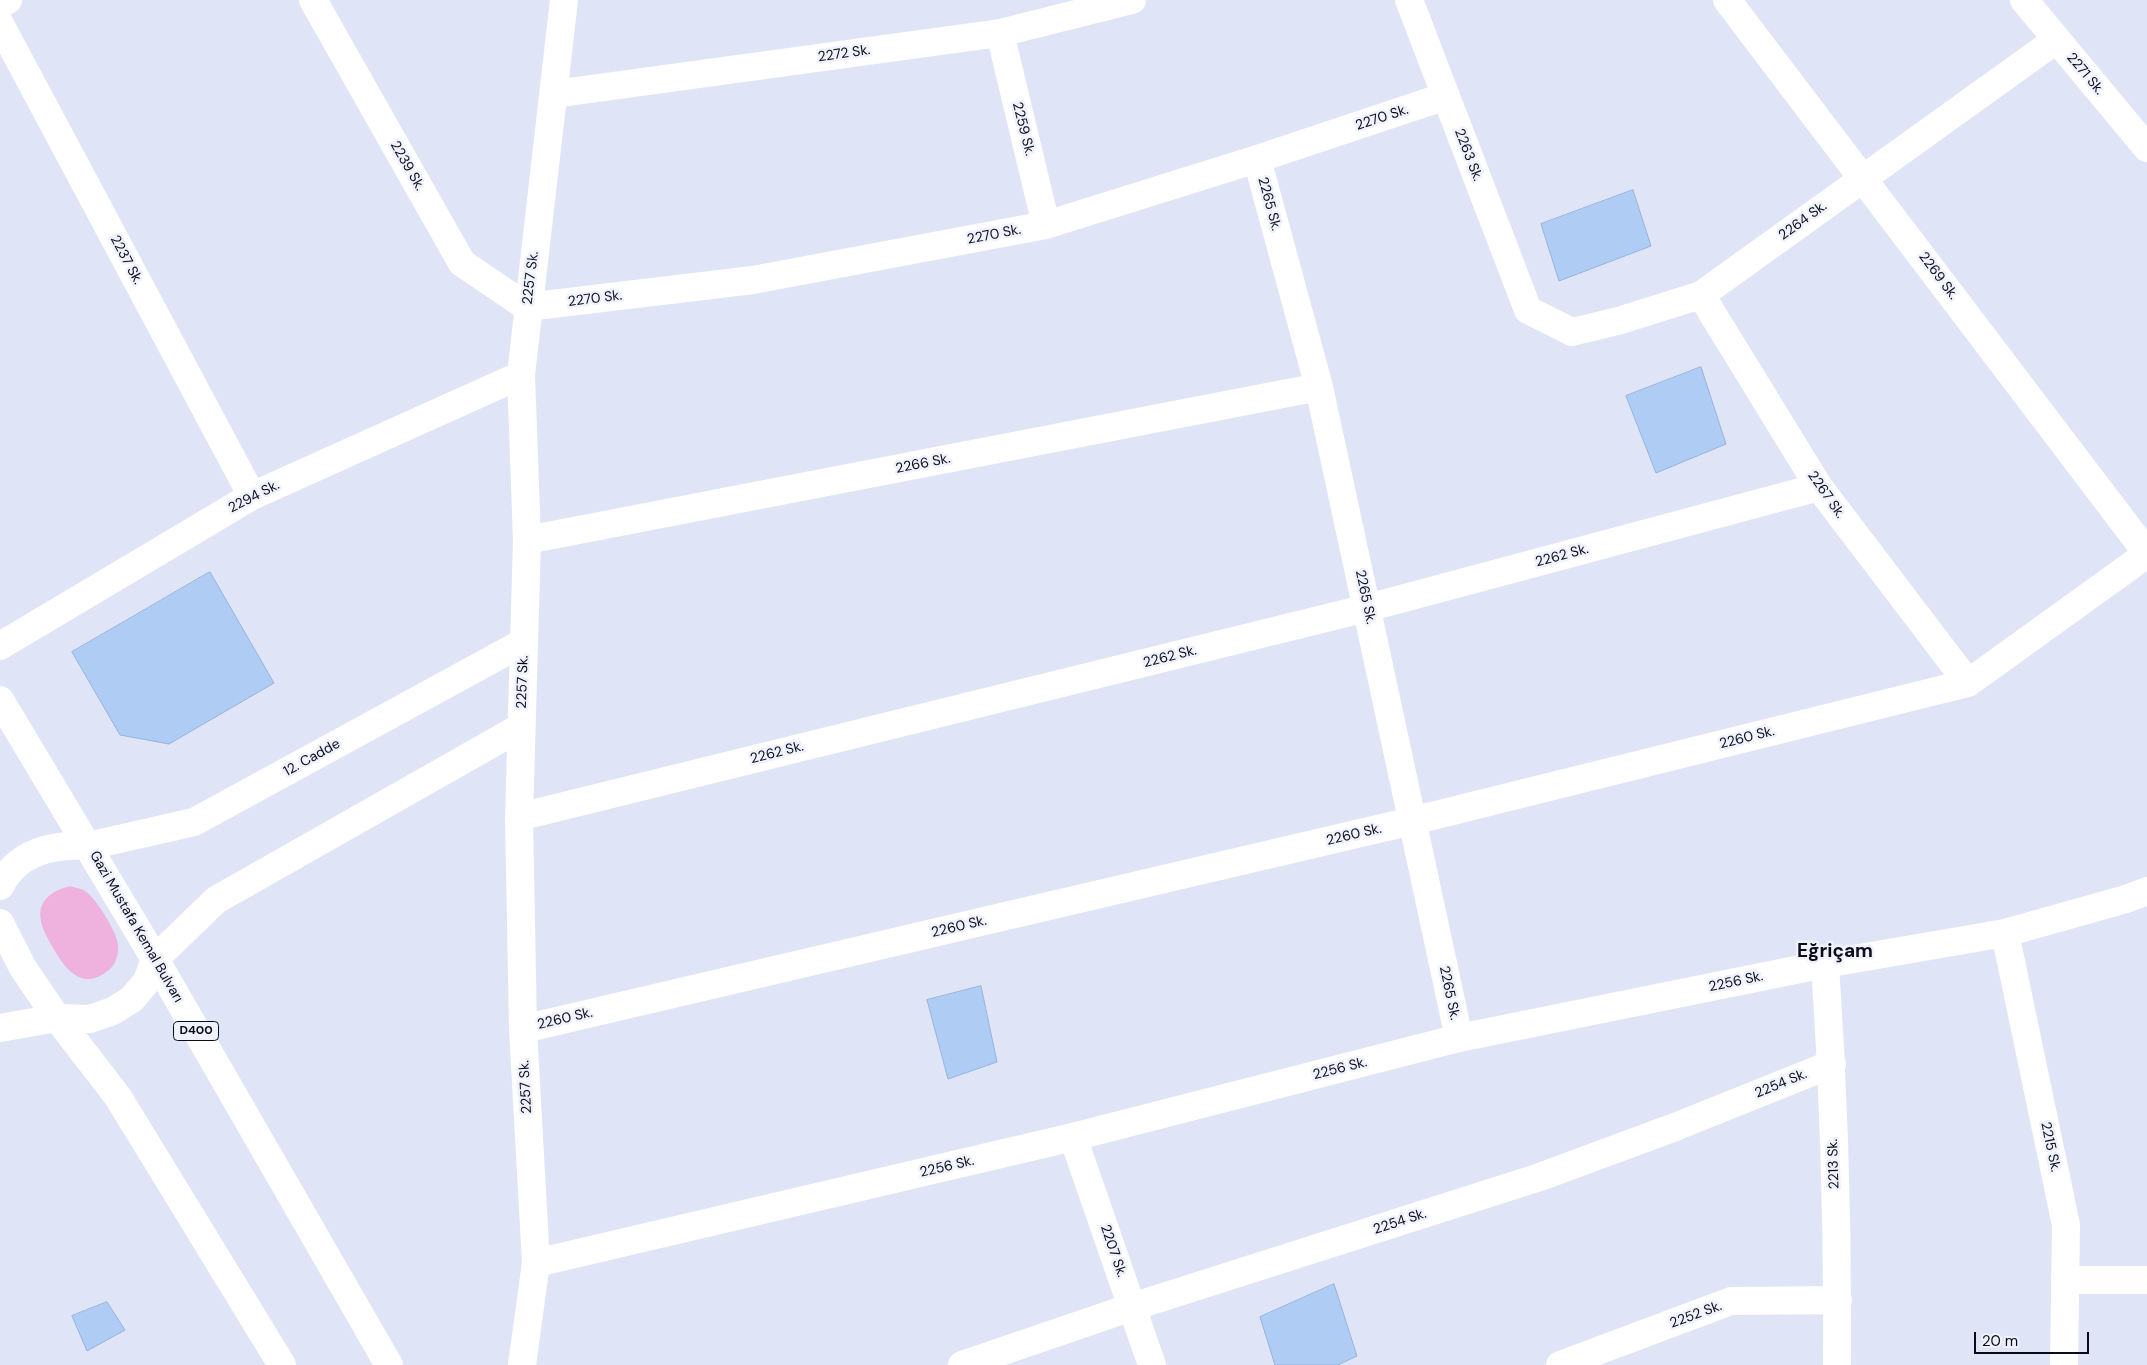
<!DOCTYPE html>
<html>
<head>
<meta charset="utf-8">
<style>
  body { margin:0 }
  #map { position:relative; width:2147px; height:1365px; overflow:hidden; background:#e0e4f7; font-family:"DM Sans",sans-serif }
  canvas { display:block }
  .scale { position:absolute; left:1974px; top:1332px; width:115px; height:22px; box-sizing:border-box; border:2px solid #0a0c1b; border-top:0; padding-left:6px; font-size:15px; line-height:18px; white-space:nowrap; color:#0a0c1b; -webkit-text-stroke:4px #eff2fb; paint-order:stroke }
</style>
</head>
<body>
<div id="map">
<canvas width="2147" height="1365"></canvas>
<div class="scale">20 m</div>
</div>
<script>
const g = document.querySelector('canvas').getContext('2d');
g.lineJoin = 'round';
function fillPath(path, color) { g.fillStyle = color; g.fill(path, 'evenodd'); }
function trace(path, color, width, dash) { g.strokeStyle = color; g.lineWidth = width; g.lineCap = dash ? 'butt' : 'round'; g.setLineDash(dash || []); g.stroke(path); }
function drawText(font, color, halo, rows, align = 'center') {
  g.font = font + ' "DM Sans",sans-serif'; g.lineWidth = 5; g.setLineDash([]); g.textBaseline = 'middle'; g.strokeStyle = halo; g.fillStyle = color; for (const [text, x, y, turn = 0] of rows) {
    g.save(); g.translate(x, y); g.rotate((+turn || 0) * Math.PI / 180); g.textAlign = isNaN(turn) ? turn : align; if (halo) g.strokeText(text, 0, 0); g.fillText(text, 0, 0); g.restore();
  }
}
fillPath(new Path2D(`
  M70 886C75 888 81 888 85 891 96 898 117 932 118 945 119 953 116 964 110 969 82 993 65 969 52 946 35 918 33 896 70 886Z`), '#efb1de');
const building = new Path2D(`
  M1633 190 1651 246 1559 281 1541 224Z
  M1701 367 1726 444 1656 473 1626 396Z
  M210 572 274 683 169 744 120 735 72 652Z
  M981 986 997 1062 948 1079 927 1000Z
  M1334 1284 1357 1356 1338 1365H1275L1260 1317Z
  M107 1302 125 1330 87 1351 72 1316Z`);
fillPath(building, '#afccf5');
trace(building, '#96b3db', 1);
trace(new Path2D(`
  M313 0 462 263 527 307 753 280 1046 225 1257 159 1446 96
  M1409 0 1528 310 1572 332 1618 321 1701 295 2056 40
  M1727 0 2147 553
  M2024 0 2147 148
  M0 5 8 0
  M0 24 252 496
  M1000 33 1046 225
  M554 94 1000 33 1132 0
  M1257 159 1319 387 1459 1038
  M1701 295 1819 487 1968 683
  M527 540 1319 387
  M0 646 252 496 521 375
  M519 817 1367 608 1819 487
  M2005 933 2066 1225 2064 1365
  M1825 964C1834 1097 1838 1231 1837 1365
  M523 1029 1412 821 1968 683 2147 554
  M1073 1137 1152 1365
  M536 1263 1073 1137 1459 1038 1825 964 2005 933 2126 899 2147 891
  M2065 1280H2147
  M522 1365 536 1263 523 1029 519 817 527 540 521 375 564 0
  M962 1365 1132 1307 1540 1177 1675 1127 1832 1064
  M1560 1365 1731 1301 1838 1300`), '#fff', 28);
trace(new Path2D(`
  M88 846 194 822 524 642
  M155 959 216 900 521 727
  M0 1028 57 1018`), '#fff', 28);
trace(new Path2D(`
  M0 700 155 959 389 1365
  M0 886C18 851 53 844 88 846
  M0 923 23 968 57 1018 118 1097 282 1365
  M57 1018 90 1019 113 1011 132 999 147 981 155 959`), '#fff', 28);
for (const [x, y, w] of [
  [196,1031,45]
]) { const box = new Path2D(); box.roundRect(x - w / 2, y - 9.5, w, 19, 4); g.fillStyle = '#eff2fb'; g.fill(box); trace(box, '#0a0c1b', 1); }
drawText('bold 12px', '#0a0c1b', null, [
  ["D400",196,1031]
]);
drawText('14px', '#0a0c1b', '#eff2fb', [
  ["2272 Sk.",844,54,-8],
  ["2271 Sk.",2085,74,50],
  ["2270 Sk.",1382,118,-18],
  ["2259 Sk.",1023,129,76],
  ["2263 Sk.",1468,155,69],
  ["2239 Sk.",407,166,60],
  ["2265 Sk.",1269,204,75],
  ["2264 Sk.",1803,221,-36],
  ["2270 Sk.",994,235,-11],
  ["2237 Sk.",126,260,62],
  ["2269 Sk.",1938,276,53],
  ["2257 Sk.",531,278,-83],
  ["2270 Sk.",595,299,-7],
  ["2266 Sk.",923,464,-11],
  ["2267 Sk.",1826,495,55],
  ["2294 Sk.",254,497,-27],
  ["2262 Sk.",1562,556,-15],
  ["2265 Sk.",1365,597,78],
  ["2262 Sk.",1170,657,-14],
  ["2257 Sk.",523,682,-88],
  ["2260 Sk.",1747,738,-14],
  ["2262 Sk.",777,753,-14],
  ["12. Cadde",312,758,-29],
  ["2260 Sk.",1354,835,-13],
  ["Gazi Mustafa Kemal Bulvarı",136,927,60],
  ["2260 Sk.",959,927,-13],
  ["2256 Sk.",1736,982,-12],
  ["2265 Sk.",1449,993,78],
  ["2260 Sk.",565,1019,-13],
  ["2256 Sk.",1340,1069,-14],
  ["2254 Sk.",1781,1084,-22],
  ["2257 Sk.",526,1087,-93],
  ["2215 Sk.",2050,1147,78],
  ["2213 Sk.",1834,1164,-92],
  ["2256 Sk.",947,1167,-13],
  ["2254 Sk.",1400,1222,-18],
  ["2207 Sk.",1113,1251,71],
  ["2252 Sk.",1696,1315,-20]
]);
drawText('bold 19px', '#0a0c1b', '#eff2fb', [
  ["Eğriçam",1835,952]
]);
</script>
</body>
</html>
